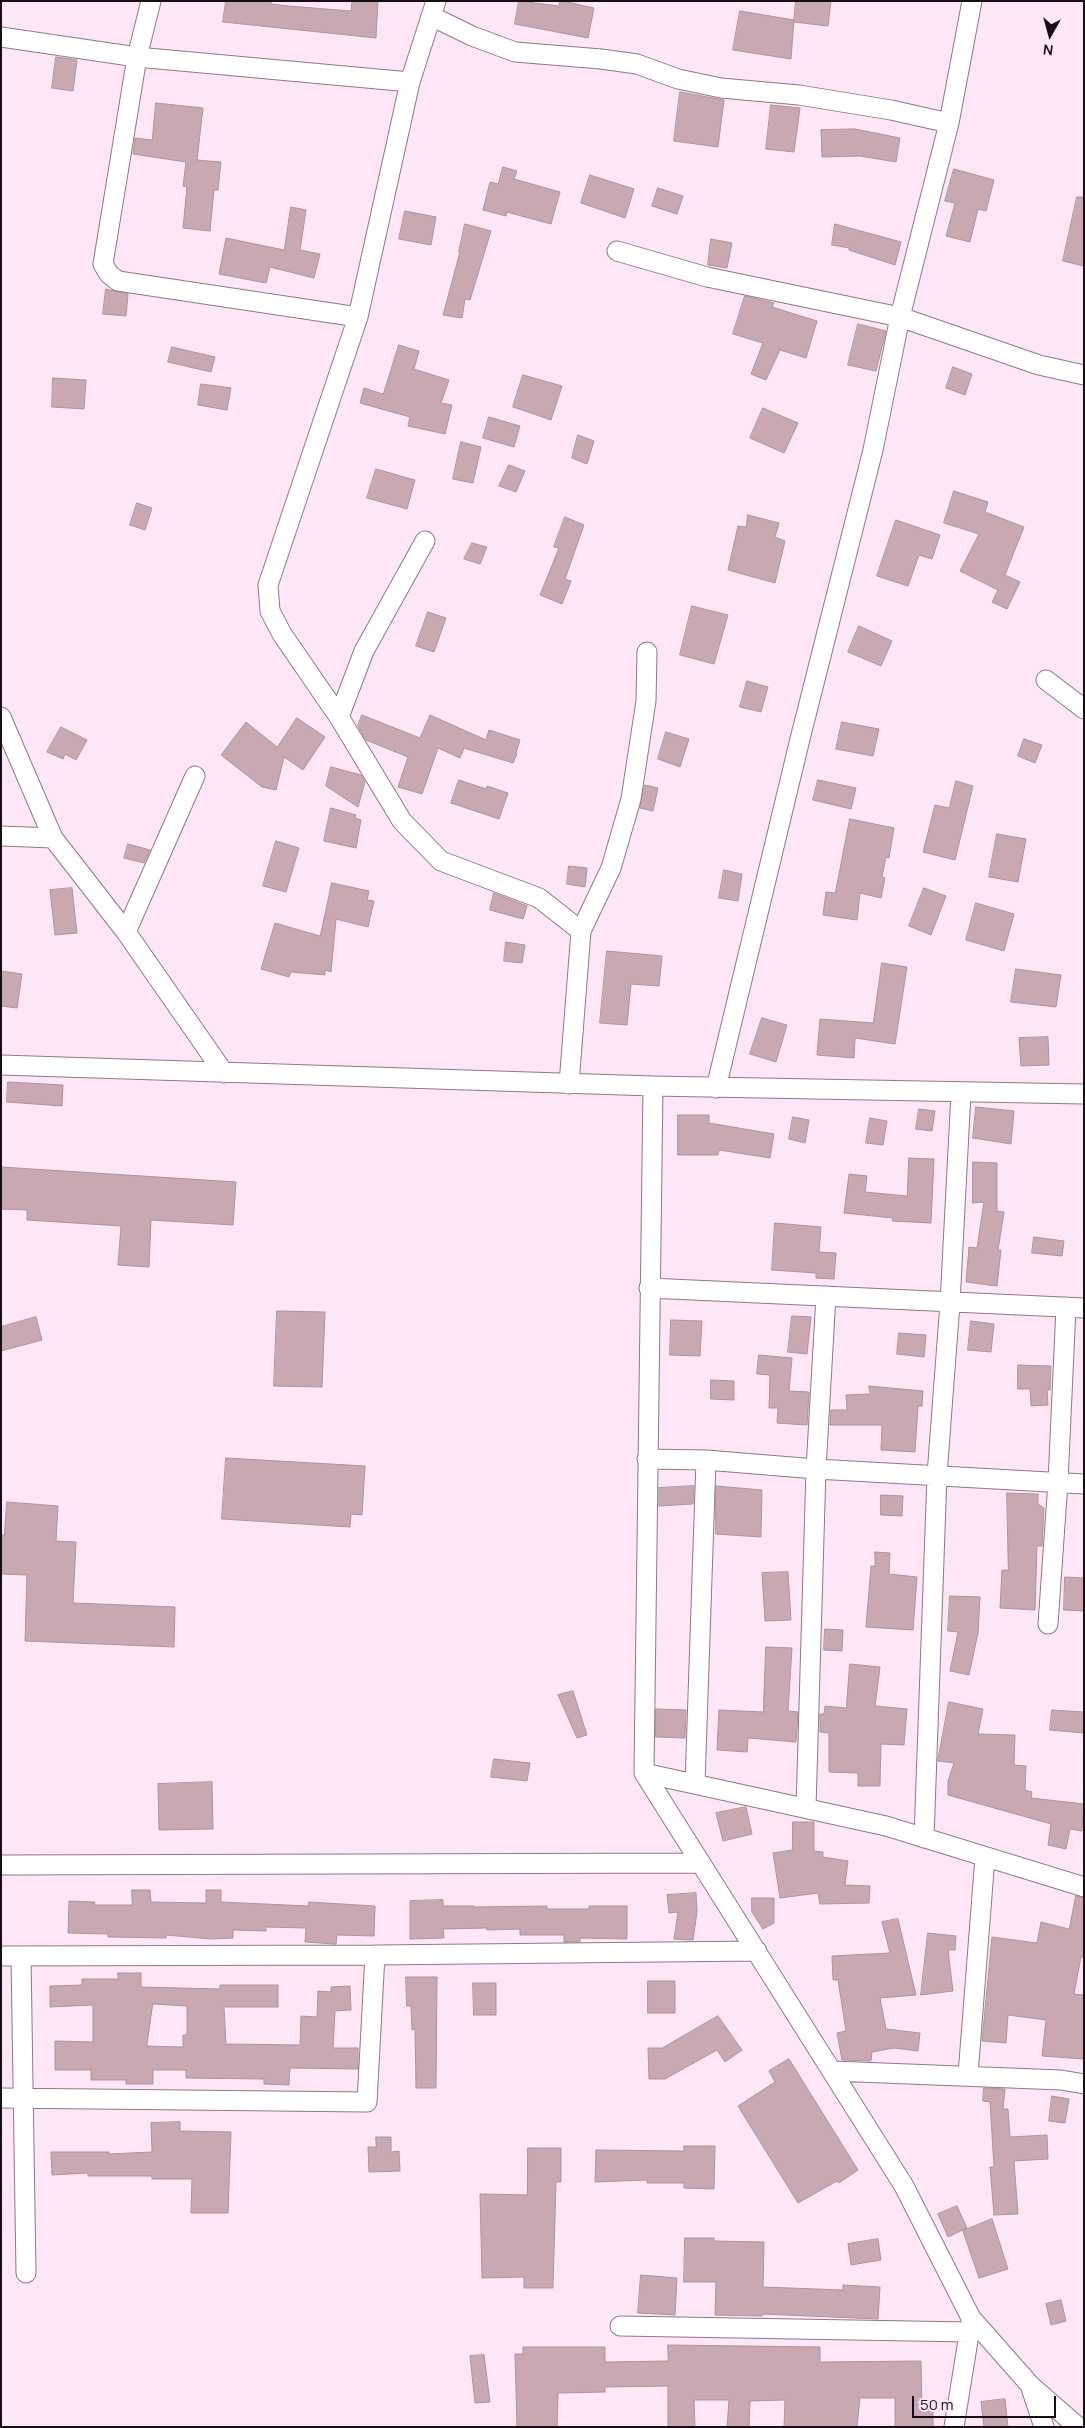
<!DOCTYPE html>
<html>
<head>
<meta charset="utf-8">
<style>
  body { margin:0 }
  #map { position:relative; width:1085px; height:2428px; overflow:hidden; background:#fde7f7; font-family:Manrope,sans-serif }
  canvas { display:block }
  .frame { position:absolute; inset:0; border:2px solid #170e15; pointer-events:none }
  .north { position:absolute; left:1025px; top:10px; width:50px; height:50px; -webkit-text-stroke:4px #fde7f7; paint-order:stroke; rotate:187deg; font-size:14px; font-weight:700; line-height:20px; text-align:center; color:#170e15 }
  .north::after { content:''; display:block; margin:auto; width:18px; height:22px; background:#170e15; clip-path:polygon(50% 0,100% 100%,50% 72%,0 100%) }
  .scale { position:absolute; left:912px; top:2396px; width:144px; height:22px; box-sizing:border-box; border:2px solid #170e15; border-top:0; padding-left:6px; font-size:15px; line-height:18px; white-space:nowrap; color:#170e15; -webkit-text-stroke:4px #fde7f7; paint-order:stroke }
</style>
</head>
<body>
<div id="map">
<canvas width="1085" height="2428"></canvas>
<div class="frame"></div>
<div class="north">N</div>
<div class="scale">50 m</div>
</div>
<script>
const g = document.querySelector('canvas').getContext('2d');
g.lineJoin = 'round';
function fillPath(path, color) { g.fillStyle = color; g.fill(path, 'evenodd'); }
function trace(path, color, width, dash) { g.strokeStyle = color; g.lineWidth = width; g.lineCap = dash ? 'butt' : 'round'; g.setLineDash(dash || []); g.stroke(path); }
const building = new Path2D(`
  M226 1H271V4L288 6 351 11 352 1H378L376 38 223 22Z
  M519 1 559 6 560 1H563L594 8 588 38 515 24Z
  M796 1H831L828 26 794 22Z
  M740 11 794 20 791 59 733 50Z
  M56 57 77 60 73 91 52 88Z
  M680 92 724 100 718 147 674 141Z
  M156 103 203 108 197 160 221 162 218 190H214L210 231 183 228 187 187 183 186 186 162 133 154 135 138 152 140Z
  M771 105 800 108 794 152 766 149Z
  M855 129 900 138 896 162 860 156 822 157 821 130Z
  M503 167 517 171 514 179 560 192 551 224 507 212 506 216 483 210 490 182 498 184Z
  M954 169 994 180 986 211 978 209 970 242 946 236 955 203 945 201Z
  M590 175 634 189 625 218 581 203Z
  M658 188 683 196 677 214 652 206Z
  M1077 197H1084V266L1063 261Z
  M291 207 306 210 300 250 320 254 314 278 270 267 266 283 219 274 226 238 284 250Z
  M405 211 436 217 431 245 399 239Z
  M465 224 491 231 470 300 465 299 462 318 443 315 460 252H459Z
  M835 224 901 242 895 265 849 250V248L832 245Z
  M711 239 732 243 727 268 708 265Z
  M106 289 128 294 126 316 103 314Z
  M745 296 774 303 772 307 817 321 806 358 780 350 766 380 751 374 763 343 733 334Z
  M858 324 886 331 876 371 848 365Z
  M399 345 419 351 414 369 449 380 441 403 452 405 445 434 408 426 410 417 360 403 364 388 383 394Z
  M172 347 215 357 211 372 168 362Z
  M953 367 972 374 965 395 946 388Z
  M523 375 562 386 551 420 513 407Z
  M53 378 86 380 84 409 52 407Z
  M201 384 231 388 227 410 198 405Z
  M763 408 798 423 784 453 750 438Z
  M489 417 520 426 514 447 483 438Z
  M578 435 594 441 587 464 572 458Z
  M461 442 481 447 473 483 453 479Z
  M509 465 525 471 516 492 499 486Z
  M376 469 415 480 407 509 367 498Z
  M954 491 988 502 985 512 1024 527 1005 575 1020 582 1007 609 992 602 998 590 960 571 979 534 944 523Z
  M137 503 152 508 145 530 130 525Z
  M748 515 779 523 775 537 785 541 775 583 728 570 738 526 746 527Z
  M565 517 584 525 565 579 571 581 562 604 540 595 559 548 554 547Z
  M896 520 940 535 932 559 919 555 908 586 877 576Z
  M472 543 487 547 480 564 464 559Z
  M692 606 728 615 714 664 680 655Z
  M428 612 446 618 434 652 416 646Z
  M859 626 892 641 881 666 848 652Z
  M747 681 768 687 761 712 740 707Z
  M362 715 420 738 430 715 486 740 489 730 520 740 516 753 517 754 513 763 464 748 460 758 438 748 422 794 398 787 408 757 366 740 358 726Z
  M297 718 325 737 303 770 284 757 276 790 262 787 221 755 246 722 277 747Z
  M842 722 879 729 873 756 836 749Z
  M61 727 87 740 76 760 65 754 63 759 47 752Z
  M666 732 689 739 680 767 658 759Z
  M1024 739 1042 745 1035 763 1018 756Z
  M331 767 361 775 365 782 358 807 326 786Z
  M459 780 486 789 487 786 508 793 499 819 451 803Z
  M818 780 856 788 851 809 813 800Z
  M956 781 973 786 955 860 923 852 935 805 949 808Z
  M645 785 658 788 653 811 640 808Z
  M331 808 356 815 355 818 361 820 356 848 324 841Z
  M850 819 894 828 889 858 886 857 882 877 885 878 881 898 860 893 857 920 823 915 826 892 835 893Z
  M997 834 1026 839 1018 882 989 877Z
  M276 841 299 848 286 892 263 886Z
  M128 844 150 850 144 863 124 858Z
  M569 866 587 868 585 887 567 884Z
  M724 870 742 874 738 901 719 898Z
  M332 883 369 891 367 900 374 901 368 927 336 919 331 972 325 970V975L291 972 289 977 261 969 275 923 320 936Z
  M72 888 77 933 55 935 50 890Z
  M924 888 946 896 931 935 909 926Z
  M494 893 527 906 523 919 490 910Z
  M976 903 1014 914 1004 951 966 940Z
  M506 942 525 945 522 963 504 961Z
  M607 951 662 956 659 986 631 984 627 1025 600 1023Z
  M882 963 907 967 895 1044 855 1038 854 1058 817 1055 820 1019 873 1023Z
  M1016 969 1061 975 1056 1007 1011 1002Z
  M1 971 22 974 17 1008 1 1006Z
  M762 1018 787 1025 776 1062 750 1054Z
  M1048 1037 1049 1065 1021 1066 1019 1038Z
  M8 1082 63 1085 62 1106 7 1102Z
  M976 1107 1014 1111 1011 1144 973 1138Z
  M919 1109 935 1111 932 1131 916 1129Z
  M678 1115H709V1123L774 1134 770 1158 719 1150 718 1155H678Z
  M793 1117 809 1120 805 1143 789 1139Z
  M870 1118 887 1121 883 1145 866 1143Z
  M909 1158 934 1159 931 1223 892 1221 893 1218 844 1213 849 1174 867 1176 865 1192 907 1196Z
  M973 1162 997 1163V1211L1004 1212 998 1250H1001L997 1286 966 1282 969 1247 977 1248 984 1202 973 1203Z
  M1 1167 236 1182 233 1225 151 1220 149 1267 118 1265 121 1226 27 1220V1210L1 1209Z
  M775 1223 821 1227 819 1252 836 1253 834 1279 816 1278V1273L772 1270Z
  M1034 1237 1064 1241 1062 1256 1032 1253Z
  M277 1311 325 1312 322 1387 274 1386Z
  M792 1316 811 1317 807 1354 788 1352Z
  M36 1317 42 1340 1 1351V1327Z
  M671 1320 702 1321 700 1356 670 1355Z
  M971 1321 994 1324 991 1352 968 1350Z
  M899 1333 926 1335 924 1357 897 1354Z
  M759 1355 792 1358 789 1391 809 1392 807 1425 777 1423 778 1408H769L770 1375 757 1374Z
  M1018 1365 1051 1366 1050 1390H1047L1048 1405 1031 1406 1030 1389H1018Z
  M711 1380 734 1381V1400L711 1399Z
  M869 1386 923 1391 922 1406H918L915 1452 881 1450 882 1425H830L831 1410H847L846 1395 870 1394Z
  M226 1458 365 1466 362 1515 351 1514 350 1527 222 1519Z
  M694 1486 693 1504 659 1506V1488Z
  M716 1486 762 1490 761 1537 716 1534Z
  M1007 1493 1038 1494V1504L1044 1508 1042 1546H1037L1035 1610 1000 1608 1002 1570H1008Z
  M881 1495 903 1496 902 1516 881 1515Z
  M7 1502 58 1506 56 1541 76 1542 73 1603 175 1607 174 1647 25 1641 27 1575 1 1574V1535H4Z
  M875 1552 890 1553 889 1574 917 1577 913 1630 866 1627 871 1566H875Z
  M788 1572 791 1620 765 1621 762 1573Z
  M1065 1577 1084 1578V1611L1064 1610Z
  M950 1596 980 1597 978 1633 969 1675 950 1671 958 1632 948 1631Z
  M825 1629 843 1630 842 1651 824 1650Z
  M766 1647 792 1648 788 1711 798 1712 796 1742 748 1738 747 1752 717 1750 719 1710 763 1712Z
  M850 1664 880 1667 875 1706 907 1709 904 1745 881 1744 880 1786H858V1773L829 1772V1733L820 1732V1714H824L825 1706 846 1708Z
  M573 1691 587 1735 577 1738 558 1695Z
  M949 1702 983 1709 978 1734 1015 1735 1014 1765 1026 1766 1025 1790 1032 1792 1031 1798 1084 1804 1082 1831 1070 1829 1066 1849 1048 1845 1051 1824 948 1795V1781L954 1763 938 1761Z
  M656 1709 686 1710 685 1738 656 1737Z
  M1052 1710 1084 1712V1733L1050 1730Z
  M494 1759 530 1763 527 1781 491 1777Z
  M212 1782 213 1829 159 1830 158 1784Z
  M746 1807 752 1834 723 1841 716 1813Z
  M793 1822H814V1851L823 1852V1857L848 1861 845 1885 870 1886 869 1903 820 1904 818 1893 780 1898 773 1853 792 1850Z
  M132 1890H150L151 1902 206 1903V1890H221V1902L308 1906 309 1902 375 1906 374 1936 337 1935 336 1944H334L305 1942 306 1928 266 1927V1931L233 1930V1938L211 1939 166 1935V1938L108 1937V1934L68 1933 69 1901 95 1902 94 1905H132Z
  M696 1893 697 1912 693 1940 674 1939 678 1912 669 1913 667 1895Z
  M1076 1896 1084 1898V1957H1081L1074 1994 1084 1995V2059L1042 2056 1046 2020 1008 2015 1006 2043 982 2041 992 1937 1037 1943 1041 1922 1069 1929Z
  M752 1898H774V1923L763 1929 752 1912Z
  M443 1900V1906H474V1907L547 1906V1909H589V1906H627V1939L580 1938V1942H564V1935H520V1929L487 1930V1928L443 1929 444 1938 410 1939V1901Z
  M898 1919 916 1995 880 1998 886 2029 920 2033 918 2051 894 2048 872 2052 871 2061 842 2060 837 2033 846 2031 838 1980H833L832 1956 890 1953 882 1922Z
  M928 1933 956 1936 955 1950H948L953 1991 921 1995Z
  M118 1973H141V1987L220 1989V1985H278V2007H224L226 2044 300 2045 301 2016 317 2017 318 1991 331 1992V1987L350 1986 351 2010 335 2011 333 2048H358V2069L290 2068 289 2085 264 2084V2079L186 2078V2070H153V2084H126V2080H91V2070H55V2041L93 2042V2005L50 2007V1986L82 1985V1979H118ZM153 2004 187 2006V2035H183V2047L147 2046Z
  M406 1977H437L436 2088H416L415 2029 412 2030 411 2006H407Z
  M648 1981H675V2013H648Z
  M473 1983H496V2015H474Z
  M718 2016 742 2050 725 2062 717 2050 665 2079H649L648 2048H662Z
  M789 2059 858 2170 839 2183 837 2181 798 2203 738 2106 775 2082 769 2071Z
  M984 2088 1005 2089 1003 2109H1008L1010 2137 1047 2135 1048 2159 1014 2161 1018 2214 994 2215 990 2167H994L990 2102 983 2101Z
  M1052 2096 1069 2099 1065 2123 1049 2121Z
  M180 2122V2131L231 2132 228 2213H191L192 2179H152V2176H88V2173L52 2175 51 2152H109V2154L152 2152 151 2123Z
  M376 2137H391V2152L399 2151 400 2171 369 2172 368 2147H376Z
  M684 2146H715L714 2189 684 2188V2183H647V2180L595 2182 596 2150 684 2151Z
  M528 2148H561V2182H556L553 2288H524V2277L482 2278 480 2194 527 2195Z
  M957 2206 967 2228 948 2237 938 2214Z
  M992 2219 1008 2269 979 2278 963 2231Z
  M685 2238H714V2241L764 2242 763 2287 843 2290V2285L880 2287 878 2319 762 2314V2316L715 2315 716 2282H684Z
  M878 2239 881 2260 851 2265 848 2244Z
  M641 2275 677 2278 675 2315 638 2313Z
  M1061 2300 1066 2321 1051 2325 1046 2304Z
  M668 2345 820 2347V2362L921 2361 922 2408 933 2409V2427H895V2398H860L857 2427H784L785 2400 750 2401 749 2427H727L729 2400H694L695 2427H668V2386L605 2387V2392L558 2393 557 2427H517L515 2354H523V2347H605V2362L668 2361Z
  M484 2355 490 2402 475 2403 470 2356Z
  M1005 2399 1008 2427H984L981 2402Z`);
fillPath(building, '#c8a8b1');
trace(building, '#b1929b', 1);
const minor = new Path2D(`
  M151 1 137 57 103 264 109 274 118 281 358 317
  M431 16 472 36 515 52 601 59 637 64 678 79 721 88 799 95 891 110 949 123 900 317 873 450 800 739 716 1088
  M1 37 137 57 410 82 358 317 268 585 270 611 282 634 339 717 402 821 441 861 539 898 581 931 569 1084
  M410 82 436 1
  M949 123 972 1
  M617 251 707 277 900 317 1039 365 1084 375
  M1046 680 1084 709
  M1 717 53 838 126 932 224 1073
  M339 717 364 651 425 541
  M1 836 53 838
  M581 931 611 868 631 799 646 701 647 652
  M126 932 195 776
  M1 1065 653 1086 1084 1094
  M653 1086 644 1773 904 2186 971 2318 1031 2386 1078 2427
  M649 1288 1084 1308
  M647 1459 706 1460 816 1469 1084 1484
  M1048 1624 1058 1482 1066 1307
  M644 1773 886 1826 1084 1887
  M695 1784 706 1460
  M806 1808 816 1469 826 1296
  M924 1838 937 1475 950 1303 961 1093
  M1 1865 701 1863
  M1 1956 375 1955 757 1951
  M21 1956 26 2273
  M832 2071 1061 2080 1084 2084
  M968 2075 985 1857
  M1 2098 367 2102 375 1955
  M620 2326 969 2332
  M1031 2388 1044 2427
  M954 2427 971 2322`);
trace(minor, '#907789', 21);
trace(minor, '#fff', 19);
</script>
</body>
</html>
